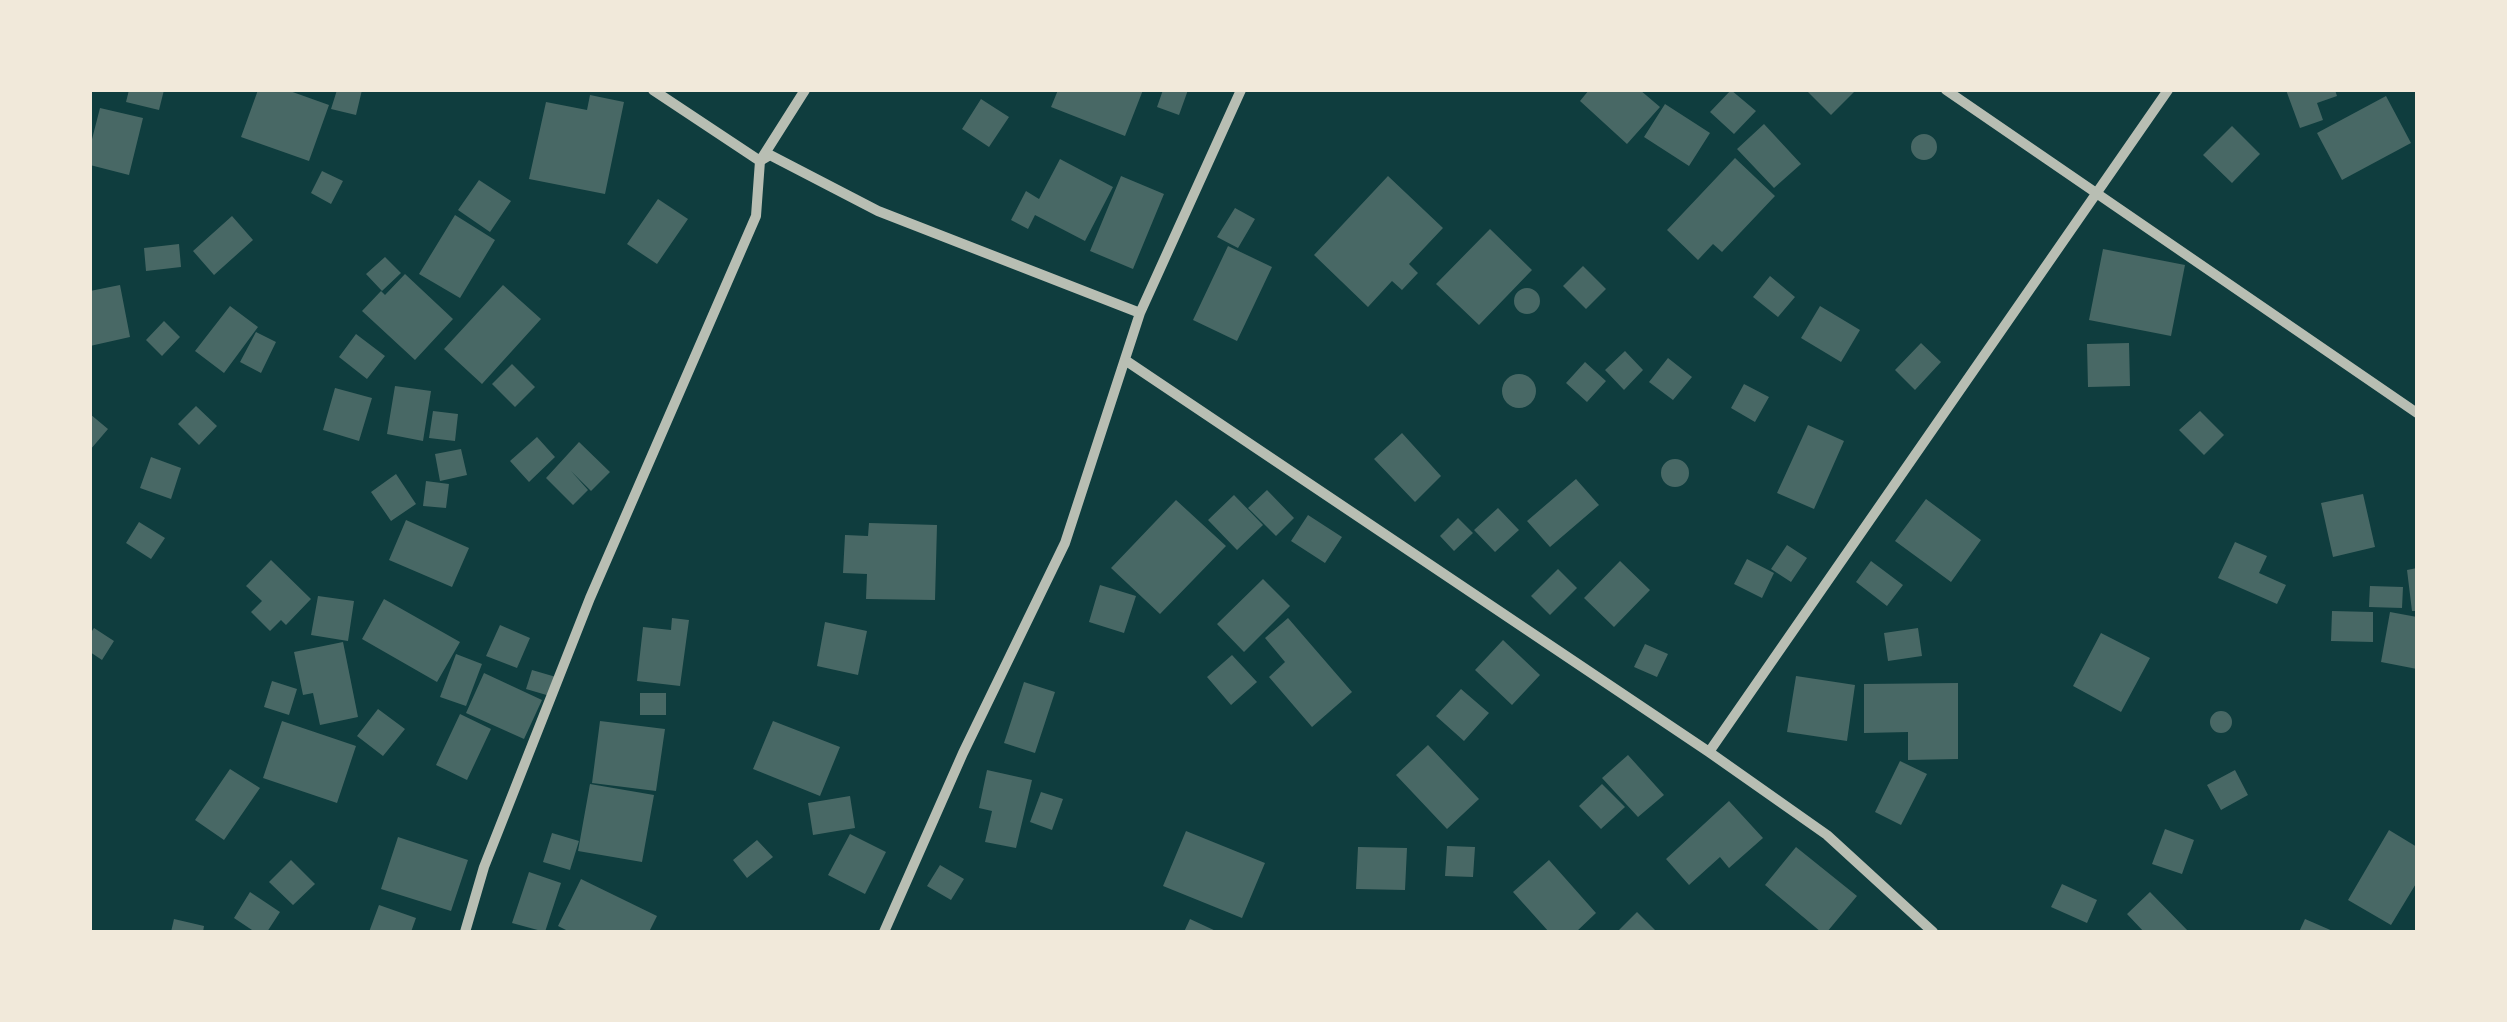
<!DOCTYPE html>
<html>
<head>
<meta charset="utf-8">
<style>
  body { margin:0 }
  #map { position:relative; width:2507px; height:1022px; overflow:hidden; background:#0f3d3e; font-family:"Golos Text",sans-serif }
  canvas { display:block }
  .frame { position:absolute; inset:0; border:92px solid #f1e9da; pointer-events:none }
</style>
</head>
<body>
<div id="map">
<canvas width="2507" height="1022"></canvas>
<div class="frame"></div>
</div>
<script>
const g = document.querySelector('canvas').getContext('2d');
g.lineJoin = 'round';
function fillPath(path, color) { g.fillStyle = color; g.fill(path, 'evenodd'); }
function trace(path, color, width, dash) { g.strokeStyle = color; g.lineWidth = width; g.lineCap = dash ? 'butt' : 'round'; g.setLineDash(dash || []); g.stroke(path); }
fillPath(new Path2D(`
  M129 90H164L159 110 126 102Z
  M258 90H287L329 105 309 161 241 137Z
  M337 90H362L356 115 331 109Z
  M1058 90H1143L1125 136 1051 107Z
  M1163 90H1188L1179 115 1157 107Z
  M1589 90H1640L1660 107 1627 144 1580 101Z
  M1731 90 1756 111 1734 134 1710 112Z
  M1806 90H1856L1831 115Z
  M2286 90H2335L2337 96 2317 103 2323 120 2300 128Z
  M590 95 624 102 605 194 529 179 546 102 587 110Z
  M2386 96 2411 143 2342 180 2317 133Z
  M981 99 1009 117 989 147 962 129Z
  M1665 104 1710 133 1689 166 1644 137Z
  M100 108 143 118 129 175 90 165V147Z
  M1764 124 1801 164 1774 188 1737 149Z
  M2232 126 2260 154 2232 183 2203 155Z
  M1911 147a13 13 0 1 1 26 0a13 13 0 1 1-26 0Z
  M1735 158 1775 196 1722 252 1713 244 1698 260 1667 230Z
  M1060 159 1113 187 1085 241 1035 215 1028 229 1011 220 1026 191 1039 199Z
  M322 171 343 181 331 204 311 193Z
  M1121 176 1164 194 1133 269 1090 251Z
  M1388 176 1443 228 1409 264 1418 273 1402 290 1392 281 1368 307 1314 255Z
  M479 180 511 201 490 232 458 210Z
  M658 199 688 219 657 264 627 244Z
  M1235 208 1255 219 1238 248 1217 237Z
  M455 215 495 240 460 298 419 274Z
  M232 216 253 240 214 275 193 251Z
  M1490 229 1532 270 1479 325 1436 284Z
  M179 244 181 267 146 271 144 248Z
  M1228 246 1272 267 1237 341 1193 320Z
  M2103 249 2185 265 2171 336 2089 320Z
  M385 257 401 273 382 291 366 274Z
  M1583 266 1606 289 1586 309 1563 286Z
  M405 274 453 319 415 360 362 311 381 291 385 295Z
  M1770 276 1795 297 1778 317 1753 297Z
  M120 285 130 337 90 346V291Z
  M503 285 541 319 482 384 444 349Z
  M1514 301a13 13 0 1 1 26 0a13 13 0 1 1-26 0Z
  M230 306 258 327 224 373 195 351Z
  M1820 306 1860 330 1841 362 1801 338Z
  M164 321 180 337 162 356 146 340Z
  M256 332 276 342 261 373 240 362Z
  M356 334 385 356 367 379 339 357Z
  M1921 343 1941 362 1915 390 1895 370Z
  M2129 343 2130 386 2088 387 2087 344Z
  M1625 351 1643 370 1624 390 1605 370Z
  M1668 358 1692 377 1673 400 1649 382Z
  M1585 362 1606 381 1587 402 1566 383Z
  M512 364 535 387 515 407 492 384Z
  M1502 391a17 17 0 1 1 34 0a17 17 0 1 1-34 0Z
  M1744 384 1769 397 1755 422 1731 408Z
  M395 386 431 391 423 441 387 434Z
  M335 388 372 398 359 441 323 430Z
  M196 406 217 426 199 445 178 424Z
  M433 411 458 414 455 441 429 438Z
  M2200 411 2224 435 2204 455 2179 430Z
  M90 414 108 429 90 450Z
  M1808 425 1844 441 1814 509 1777 493Z
  M1402 433 1441 476 1415 502 1374 459Z
  M537 437 555 457 529 482 510 461Z
  M579 442 610 472 591 491 571 471 588 490 573 505 546 478Z
  M461 449 467 475 440 481 435 454Z
  M151 457 181 468 171 499 140 488Z
  M1661 473a14 14 0 1 1 28 0a14 14 0 1 1-28 0Z
  M396 474 416 504 391 521 371 492Z
  M1576 479 1599 505 1550 547 1527 521Z
  M426 481 449 484 446 508 423 506Z
  M1267 490 1294 518 1276 536 1248 508Z
  M2363 494 2375 547 2333 557 2321 503Z
  M1234 495 1263 525 1237 550 1208 520Z
  M1926 499 1981 540 1951 582 1895 541Z
  M1176 500 1226 546 1160 614 1111 568Z
  M1498 508 1519 530 1495 552 1474 530Z
  M1308 515 1342 537 1325 563 1291 541Z
  M1458 518 1473 533 1454 551 1440 536Z
  M406 520 469 548 452 587 389 560Z
  M139 522 165 538 151 559 126 543Z
  M869 523 937 525 935 600 866 599 867 574 843 573 845 535 868 536Z
  M2235 542 2267 556 2259 573 2286 585 2277 604 2218 578Z
  M1787 545 1807 558 1791 582 1771 569Z
  M1747 559 1774 573 1762 598 1734 584Z
  M271 560 311 599 286 625 281 620 270 631 251 612 262 601 246 586Z
  M1620 561 1650 590 1614 627 1584 598Z
  M1871 561 1903 585 1887 606 1856 582Z
  M2417 568V611H2412L2407 570Z
  M1558 569 1577 588 1550 615 1531 596Z
  M1263 579 1290 606 1244 652 1217 624Z
  M1100 585 1136 596 1124 633 1089 622Z
  M2370 586 2403 587 2402 608 2369 607Z
  M318 596 354 601 348 641 311 635Z
  M384 599 460 642 437 682 362 639Z
  M2332 611 2373 612V642L2331 641Z
  M2390 612 2417 617V669L2381 662Z
  M672 618 689 620 680 686 637 681 643 627 671 630Z
  M1288 618 1352 692 1312 727 1269 677 1285 662 1265 638Z
  M825 622 867 631 858 675 817 666Z
  M500 625 530 638 517 668 486 656Z
  M94 628 114 641 102 660 90 652V634Z
  M1918 628 1922 656 1888 661 1884 633Z
  M2101 633 2150 658 2121 712 2073 686Z
  M1503 640 1540 675 1512 705 1475 670Z
  M343 642 358 717 320 725 313 693 303 695 294 652Z
  M1645 644 1668 654 1657 677 1634 667Z
  M456 654 482 664 466 706 440 697Z
  M1232 655 1257 682 1231 705 1207 677Z
  M532 670 556 677 550 696 526 689Z
  M484 673 542 700 524 739 466 713Z
  M1796 676 1855 685 1847 741 1787 732Z
  M272 681 297 689 289 715 264 707Z
  M1024 682 1055 692 1035 753 1004 743Z
  M1958 683V759L1908 760V732L1864 733V684Z
  M1461 689 1489 713 1464 741 1436 716Z
  M640 693H666V715H640Z
  M378 709 405 729 383 756 357 736Z
  M2210 722a11 11 0 1 1 22 0a11 11 0 1 1-22 0Z
  M460 714 491 729 467 780 436 765Z
  M282 721 356 746 337 803 263 778Z
  M600 721 665 729 656 791 592 783Z
  M773 721 840 747 820 796 753 769Z
  M1428 745 1479 799 1447 829 1396 775Z
  M1628 755 1664 795 1638 817 1602 778Z
  M1900 761 1927 774 1901 825 1875 812Z
  M230 769 260 788 224 840 195 820Z
  M987 770 1032 780 1016 848 985 842 992 811 979 808Z
  M2235 770 2248 795 2221 810 2207 785Z
  M590 784 654 795 642 862 578 851Z
  M1602 784 1625 807 1601 829 1579 806Z
  M1041 792 1063 799 1052 830 1030 822Z
  M850 796 855 828 813 835 808 803Z
  M1729 801 1763 838 1729 868 1720 857 1689 885 1666 859Z
  M2165 829 2194 840 2182 874 2152 864Z
  M2389 830 2417 847V882L2391 925 2348 900Z
  M1186 831 1265 863 1242 918 1163 886Z
  M552 833 579 841 570 870 543 862Z
  M850 834 886 852 865 894 828 875Z
  M398 837 468 860 451 911 381 889Z
  M757 840 773 857 747 878 733 860Z
  M1447 846 1475 847 1473 877 1445 876Z
  M1358 847 1407 848 1405 890 1356 889Z
  M1796 847 1857 896 1827 932H1821L1765 885Z
  M291 860 315 884 293 905 269 882Z
  M1549 860 1596 913 1576 932H1549L1513 892Z
  M940 865 964 879 951 900 927 886Z
  M529 872 561 883 545 932 512 923Z
  M581 879 657 916 649 932H570L558 926Z
  M2062 884 2097 900 2087 923 2051 907Z
  M250 892 280 912 267 932H255L234 918Z
  M2150 892 2189 932H2144L2127 914Z
  M379 905 416 918 411 932H369Z
  M1637 912 1657 932H1617Z
  M174 919 204 926 203 932H171Z
  M1190 919 1218 932H1184Z
  M2305 919 2335 932H2299Z`), '#486865');
trace(new Path2D(`
  M653 90 760 161 770 155 878 211 1140 313
  M1946 90 2417 413
  M1125 360 1709 752 1827 835 1933 932
  M1709 752 2168 90
  M465 932 484 867 590 598 756 216 760 161 805 90
  M884 932 963 753 1065 543 1140 313 1241 90`), '#b8beb3', 10);
</script>
</body>
</html>
